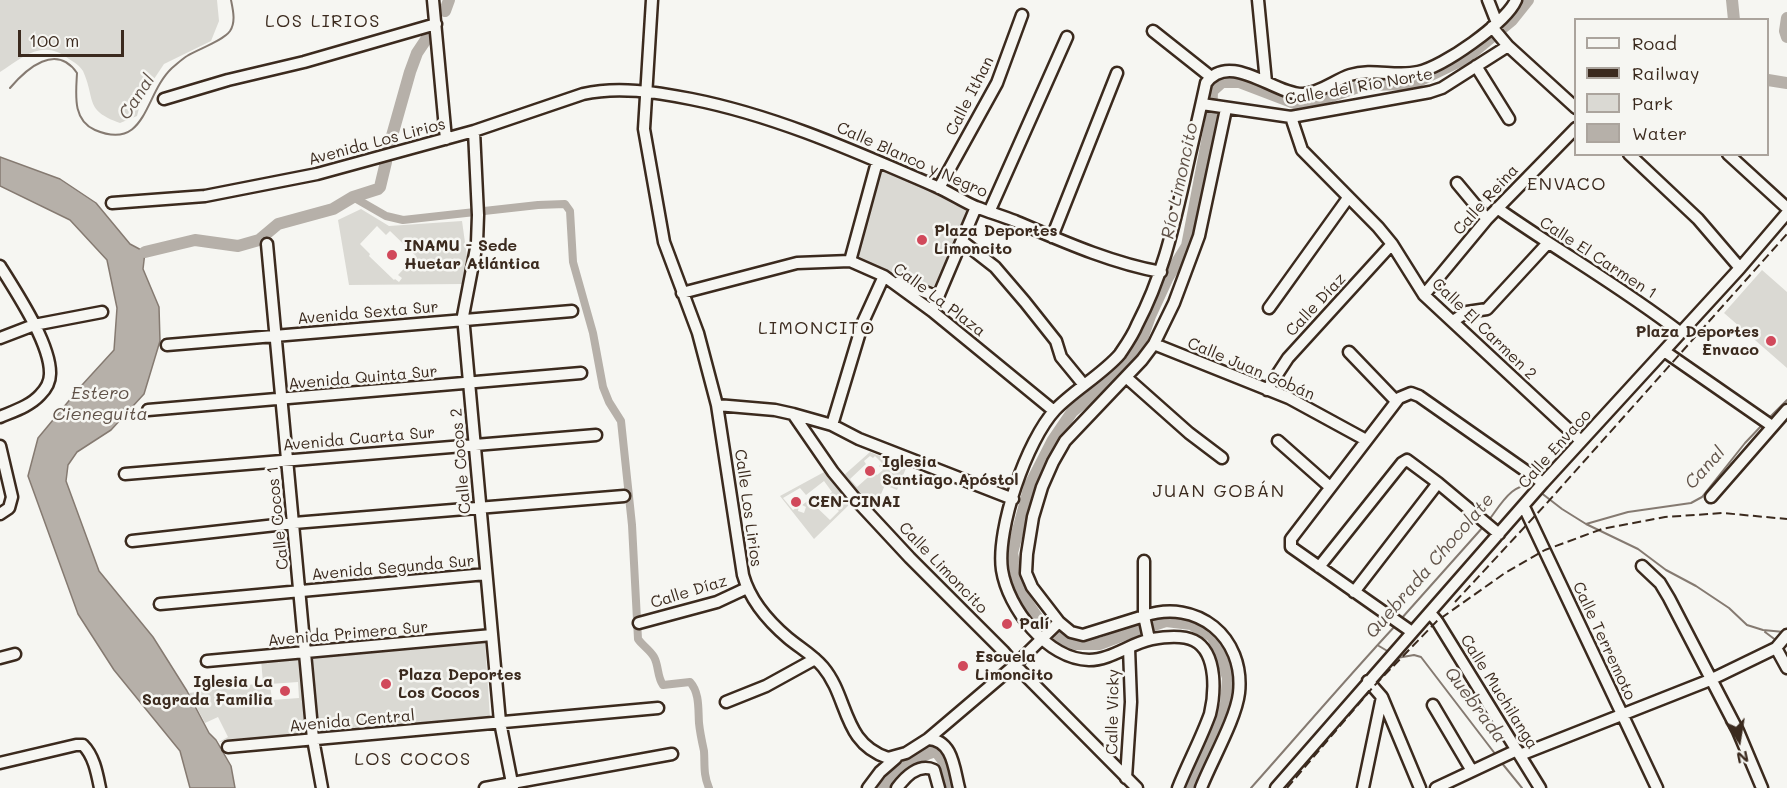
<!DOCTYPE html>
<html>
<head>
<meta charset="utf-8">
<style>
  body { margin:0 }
  #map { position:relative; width:1787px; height:788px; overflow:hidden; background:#f6f6f2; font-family:Mali,sans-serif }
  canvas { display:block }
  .legend { position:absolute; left:1574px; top:18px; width:195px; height:138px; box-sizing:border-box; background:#f6f6f2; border:2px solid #aba49d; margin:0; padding:8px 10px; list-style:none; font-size:18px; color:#3b2a1e }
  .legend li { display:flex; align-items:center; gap:12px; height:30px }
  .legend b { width:30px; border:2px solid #aba49d }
  .north { position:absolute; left:1709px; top:710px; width:60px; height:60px; -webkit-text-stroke:4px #f6f6f2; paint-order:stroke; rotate:168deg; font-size:16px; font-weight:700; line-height:24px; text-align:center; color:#3b2a1e }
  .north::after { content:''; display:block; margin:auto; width:21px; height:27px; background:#3b2a1e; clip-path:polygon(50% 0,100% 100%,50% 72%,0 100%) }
  .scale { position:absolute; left:18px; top:30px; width:106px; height:27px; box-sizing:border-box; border:3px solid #3b2a1e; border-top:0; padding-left:8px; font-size:18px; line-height:21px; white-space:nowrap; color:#3b2a1e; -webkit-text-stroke:4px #f6f6f2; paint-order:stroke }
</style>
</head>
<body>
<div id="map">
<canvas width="1787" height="788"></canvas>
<ul class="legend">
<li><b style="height:8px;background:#f6f6f2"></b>Road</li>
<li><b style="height:8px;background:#3b2a1e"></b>Railway</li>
<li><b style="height:16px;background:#dad9d3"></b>Park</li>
<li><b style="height:16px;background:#b6b0a9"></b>Water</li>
</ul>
<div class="north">N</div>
<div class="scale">100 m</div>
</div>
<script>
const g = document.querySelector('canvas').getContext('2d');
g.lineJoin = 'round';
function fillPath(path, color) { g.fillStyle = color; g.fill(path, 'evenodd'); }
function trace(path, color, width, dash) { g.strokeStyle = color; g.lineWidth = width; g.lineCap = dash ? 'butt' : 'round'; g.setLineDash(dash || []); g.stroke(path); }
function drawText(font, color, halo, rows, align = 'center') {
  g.font = font + ' Mali,sans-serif'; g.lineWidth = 5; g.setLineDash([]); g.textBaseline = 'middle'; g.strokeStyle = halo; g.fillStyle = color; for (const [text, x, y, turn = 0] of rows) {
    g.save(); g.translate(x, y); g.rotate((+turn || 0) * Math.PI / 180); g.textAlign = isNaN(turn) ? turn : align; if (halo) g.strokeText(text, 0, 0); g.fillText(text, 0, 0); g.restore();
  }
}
fillPath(new Path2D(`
  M0 0H217L219 21 211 41 164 64 142 97 137 116 120 123C84 110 96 100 83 71 80 66 74 62 69 59 43 38 23 57 0 72Z
  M879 168 971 208 937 293 854 261Z
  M361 209 389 226 462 221 468 264 463 284 349 285 338 220ZM377 226 386 235 390 231 416 256 398 275 402 278 399 282 395 279 394 280 369 256 370 254 360 244Z
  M1762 270 1787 292V368L1724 313Z
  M885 451 909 461 897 490 885 485 874 510 843 476 870 452 882 457ZM870 456 873 458 875 456 882 463 879 466 883 470 877 475 874 472 857 487 850 479 866 464 864 461Z
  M826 471 852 502 814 539 780 496ZM824 481 832 492 825 498 839 511 830 520 809 500 802 505 806 507 804 513 798 511 799 506 793 510 783 498 800 488 806 495Z
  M485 642 490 718 317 733 310 657Z
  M300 656 306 734 219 742 228 737 218 717 205 723 189 693 263 683 261 659ZM298 682 299 698 272 700 270 684Z`), '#dad9d3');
const water = new Path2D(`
  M0 157 60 179 96 203 130 244 145 252 143 269 159 307 160 341 144 394 111 430 77 452 68 465 66 481 99 571 153 637 187 691 209 733 216 740 231 766 235 788H190L180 751 114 670 78 614 28 476 38 438 82 385 114 350 117 308 107 260 70 220 0 186Z`);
fillPath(water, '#b6b0a9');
trace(water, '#857a71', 1.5);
trace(new Path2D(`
  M10 88C27 68 56 43 77 73 76 94 72 120 95 130 147 152 144 94 172 68 177 64 182 59 187 56 198 49 223 41 230 31 236 22 233 10 231 0
  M1768 419 1787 400
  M1540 492 1562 509 1586 524 1638 549 1666 570 1696 586 1729 608 1747 625 1763 630 1784 632
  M1489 520C1499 507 1515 477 1536 488
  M1586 524 1628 512 1691 503 1702 497 1745 443 1764 423
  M1401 619 1483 527
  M1765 632 1777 641
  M1379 646 1389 652
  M1397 658 1414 655 1421 657 1496 755
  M1501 762 1522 788
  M1251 788C1299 734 1346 679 1395 626`), '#857a71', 2);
trace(new Path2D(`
  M353 197 386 216 403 220 538 205 565 204 570 211 573 262 593 333 603 387 609 402 621 421 632 525 638 639C642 645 650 650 654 657 659 666 657 677 663 685L690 682C700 693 698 710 699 723 700 733 702 742 704 751 705 765 703 774 709 788`), '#b6b0a9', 8);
trace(new Path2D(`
  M1732 0 1734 20
  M445 11 449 0
  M1787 18 1785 31 1787 37
  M1768 80 1787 83
  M388 150 410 72 417 53 429 35
  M145 252 195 240 238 246 259 240 278 224 333 209 353 197 378 189 380 187 386 162
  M884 788C899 771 914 757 936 751L945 763 950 788
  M1190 788 1199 763 1226 704 1228 678 1220 651 1212 636 1191 624 1166 621 1132 632 1100 644H1076L1057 637 1039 620 1020 592 1012 553 1030 485 1053 440 1072 412 1113 378 1138 350 1150 316 1168 277 1187 246 1211 121 1212 91 1222 82H1239L1294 103 1305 105 1364 85 1412 84 1466 58 1512 20 1528 0`), '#b6b0a9', 12);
const minor = new Path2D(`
  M433 0 446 139
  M652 0 644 129 664 242 698 333 717 405 743 575C750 600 768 621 788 638 800 648 813 655 823 667 849 698 842 743 888 758L906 753 928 739 1015 665 1059 622
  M1258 0 1266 82
  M1488 0 1497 23
  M1492 27 1508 46 1576 108
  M1153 31 1211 77
  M1476 66 1509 119
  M164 99 228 80 304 62 436 24
  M1202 104 1291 117 1430 92 1442 88 1508 46
  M1291 117 1302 150 1378 227 1392 244 1424 295 1581 441
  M474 131 478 215 477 243 463 316 500 722 513 788
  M1629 154 1698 219 1740 268
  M1728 154 1787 208
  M1457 183 1487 219
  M939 188 997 83 1022 15
  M112 203 205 196 317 174 474 131 583 94C618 86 655 92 691 99 777 116 856 152 935 186 949 192 962 201 976 207 989 212 1002 216 1015 221 1062 241 1111 263 1161 272
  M1497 208C1558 251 1622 287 1681 333
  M990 210 1067 37
  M1052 237 1117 73
  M963 242 995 267 1025 302 1056 341 1061 357 1084 385
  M267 244 313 739 322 788
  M850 261 877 162
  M0 266C16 292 51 344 50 374 50 382 45 390 40 395 30 406 14 411 0 417
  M899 282 938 297
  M682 293 797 263 850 261 884 276 932 311 1054 411
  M1424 295 1487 219 1576 128
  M1269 308 1348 198
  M932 311 976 207
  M1453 321 1467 312 1487 309 1547 244
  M0 338 34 325 102 312
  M1154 344 1289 398 1366 440
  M167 345 572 311
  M1664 351 1772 426
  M1349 352 1396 401
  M1127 378 1189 433 1222 458
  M1267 390 1288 358 1392 244
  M717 405 775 410 793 414 833 472 857 501 910 558 1003 651 1015 665 1137 788
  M148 410 581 373
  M793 414 832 425 859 439 1013 499
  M832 425 863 322 884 276
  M1278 441 1330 487
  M0 446 12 497 9 508 0 514
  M125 474 596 435
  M1711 497 1787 410
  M1524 507 1657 788
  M132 541 294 523 624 496
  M1144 561V616L1083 635 1071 632 1059 622 1032 587 1026 573 1027 554 1033 517 1042 487 1053 462 1065 441 1142 360 1154 344 1174 303 1199 236 1226 109
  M1642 566 1660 583 1669 598 1738 731 1762 788
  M1319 567 1402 463 1407 460 1438 483 1499 534
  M1354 592 1438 483
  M160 604 486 574
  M1430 613 1437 621 1540 788
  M639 623 717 602 747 588
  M1412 632 1291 547V539L1399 398 1411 393 1419 396 1543 483
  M1149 639 1144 616C1197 598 1245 637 1239 693 1236 719 1211 762 1201 788
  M1776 648 1787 668
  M0 658 15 654
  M207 661 492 635
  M1382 697 1420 788
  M726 702 766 686 815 659
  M1433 705 1472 771
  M928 739C953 740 954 769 959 788
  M228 747 658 708
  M1520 755 1710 680 1776 648 1787 635
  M0 763 76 745H83C94 756 97 773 100 788
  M1126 778 1131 702 1129 648
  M485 788 672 754
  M868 788 880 772 896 758
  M897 788C905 777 919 763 934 770L939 788
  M1178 788C1188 763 1201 739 1210 714 1213 702 1214 688 1213 676 1209 637 1187 633 1152 639 1131 643 1111 660 1089 660 1047 659 1008 608 1002 570 996 529 1027 440 1055 410 1073 391 1104 373 1120 354 1126 345 1133 335 1137 325 1162 277 1172 233 1184 181 1191 148 1199 116 1206 83 1230 50 1275 95 1303 94 1320 93 1335 80 1350 75 1372 68 1396 77 1418 72 1443 67 1506 23 1516 0
  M1276 788 1543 483 1740 268 1787 213
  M1363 788 1382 697 1368 681
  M1436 788 1517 750`);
trace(minor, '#3b2a1e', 15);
trace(minor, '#f6f6f2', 10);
trace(new Path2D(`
  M1455 602 1546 504 1787 234
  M1287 788 1374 686 1437 621 1505 573 1545 550 1602 529 1665 517 1723 513 1787 519`), '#3b2a1e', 2, [9, 4.5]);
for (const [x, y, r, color] of [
  [922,240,6,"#d1495b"],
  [392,255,6,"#d1495b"],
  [1771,341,6,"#d1495b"],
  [870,471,6,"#d1495b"],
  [796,502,6,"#d1495b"],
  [1007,624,6,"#d1495b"],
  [963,666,6,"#d1495b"],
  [386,684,6,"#d1495b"],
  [285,691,6,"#d1495b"]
]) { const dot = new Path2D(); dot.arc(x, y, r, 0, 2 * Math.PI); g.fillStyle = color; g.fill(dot); trace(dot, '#f6f6f2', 2); }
drawText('16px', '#3b2a1e', '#f6f6f2', [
  ["Calle del Río Norte",1359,87,-10],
  ["Calle Ithan",970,96,-63],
  ["Avenida Los Lirios",377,142,-15],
  ["Calle Blanco y Negro",912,160,24],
  ["Calle Reina",1486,200,-48],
  ["Calle El Carmen 1",1598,258,33],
  ["Calle La Plaza",939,300,37],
  ["Calle Díaz",1316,305,-47],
  ["Avenida Sexta Sur",368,313,-5],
  ["Calle El Carmen 2",1484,329,44],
  ["Calle Juan Gobán",1251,369,23],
  ["Avenida Quinta Sur",363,378,-5],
  ["Avenida Cuarta Sur",359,439,-5],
  ["Calle Envaco",1555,449,-48],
  ["Calle Cocos 2",461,461,-95],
  ["Calle Los Lirios",748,508,82],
  ["Calle Cocos 1",278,518,-96],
  ["Avenida Segunda Sur",393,568,-5],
  ["Calle Limoncito",943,568,46],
  ["Calle Díaz",689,592,-17],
  ["Avenida Primera Sur",348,634,-5],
  ["Calle Terremoto",1604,641,65],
  ["Calle Muchilanga",1499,692,58],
  ["Calle Vicky",1113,712,-89],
  ["Avenida Central",352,721,-5]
]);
drawText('bold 16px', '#3b2a1e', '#f6f6f2', [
  ["Plaza Deportes",934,231],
  ["Limoncito",934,249],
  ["INAMU - Sede",404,246],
  ["Huetar Atlántica",404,264],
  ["Plaza Deportes",1759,332,"right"],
  ["Envaco",1759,350,"right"],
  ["Iglesia",882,462],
  ["Santiago Apóstol",882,480],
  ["CEN-CINAI",808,502],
  ["Palí",1019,624],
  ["Escuela",975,657],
  ["Limoncito",975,675],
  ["Plaza Deportes",398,675],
  ["Los Cocos",398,693],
  ["Iglesia La",273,682,"right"],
  ["Sagrada Familia",273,700,"right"]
], 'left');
g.letterSpacing = '1.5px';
drawText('18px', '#3b2a1e', '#f6f6f2', [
  ["LOS LIRIOS",323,21],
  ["ENVACO",1567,184],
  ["LIMONCITO",817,328],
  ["JUAN GOBÁN",1219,491],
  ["LOS COCOS",413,759]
]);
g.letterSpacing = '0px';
drawText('italic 18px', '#605248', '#f6f6f2', [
  ["Canal",137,97,-57],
  ["Río Limoncito",1180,181,-78],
  ["Estero",100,393],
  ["Cieneguita",100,414],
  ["Canal",1705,468,-48],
  ["Quebrada Chocolate",1430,566,-49],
  ["Quebrada",1475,705,53]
]);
</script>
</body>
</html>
